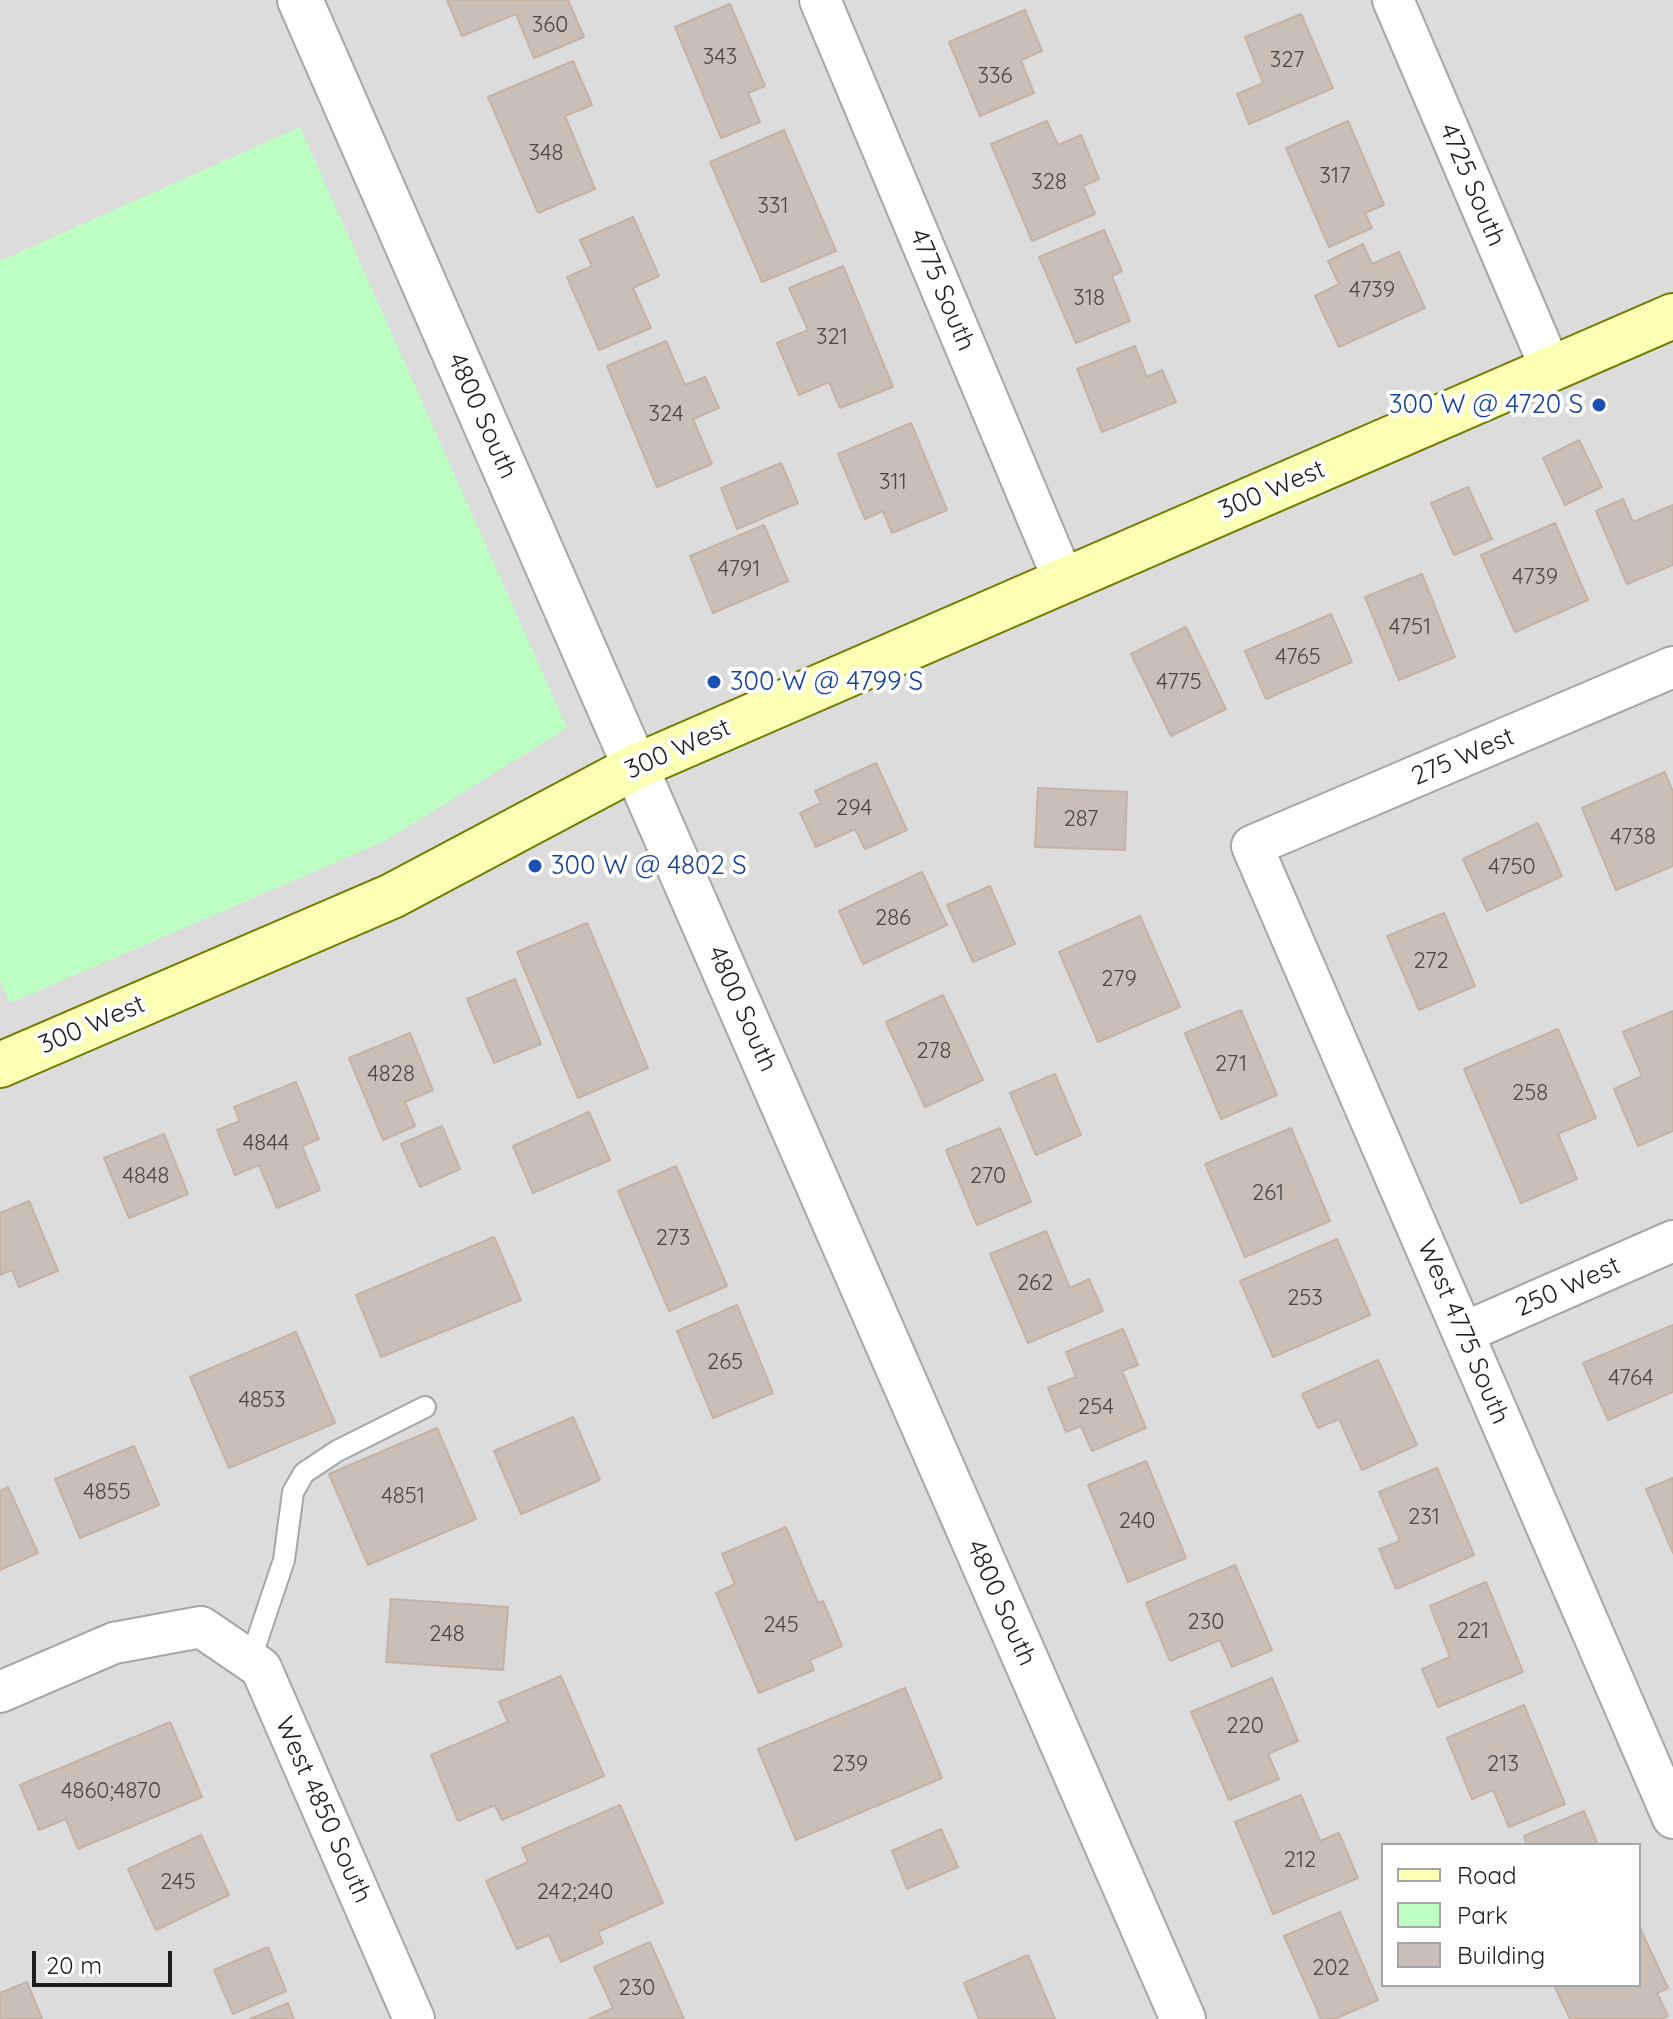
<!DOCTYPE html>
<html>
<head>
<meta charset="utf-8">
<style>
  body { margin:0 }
  #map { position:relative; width:1673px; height:2019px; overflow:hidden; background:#f0ece4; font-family:Quicksand,sans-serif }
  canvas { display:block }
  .legend { position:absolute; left:1381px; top:1843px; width:260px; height:144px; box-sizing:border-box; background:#fff; border:2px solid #a5a5a5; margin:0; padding:10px 14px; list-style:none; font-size:24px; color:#1f1f1f }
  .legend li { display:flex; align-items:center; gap:16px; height:40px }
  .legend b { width:40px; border:2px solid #a5a5a5 }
  .scale { position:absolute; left:32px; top:1951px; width:140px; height:36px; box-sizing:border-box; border:4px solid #1f1f1f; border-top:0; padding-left:10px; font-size:24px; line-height:28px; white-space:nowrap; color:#1f1f1f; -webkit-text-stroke:6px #fff; paint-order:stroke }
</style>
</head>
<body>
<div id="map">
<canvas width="1673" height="2019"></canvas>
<ul class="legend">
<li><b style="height:10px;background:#fbffb4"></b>Road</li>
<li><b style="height:22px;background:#bdfec3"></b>Park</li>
<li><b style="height:22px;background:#c9bfb7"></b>Building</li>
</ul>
<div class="scale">20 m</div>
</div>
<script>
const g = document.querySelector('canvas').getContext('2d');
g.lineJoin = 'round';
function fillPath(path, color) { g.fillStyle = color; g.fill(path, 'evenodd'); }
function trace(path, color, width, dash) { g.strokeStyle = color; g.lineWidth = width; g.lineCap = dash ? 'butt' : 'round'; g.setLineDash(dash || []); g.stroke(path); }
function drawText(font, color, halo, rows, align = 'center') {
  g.font = font + ' Quicksand,sans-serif'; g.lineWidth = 8; g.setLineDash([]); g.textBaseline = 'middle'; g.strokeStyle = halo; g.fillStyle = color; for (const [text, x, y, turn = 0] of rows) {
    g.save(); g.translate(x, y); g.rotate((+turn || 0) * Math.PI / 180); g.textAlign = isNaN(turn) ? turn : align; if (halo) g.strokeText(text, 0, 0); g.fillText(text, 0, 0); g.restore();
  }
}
fillPath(new Path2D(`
  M0 0H1673V2019H0ZM1383 1845H1639V1985H1383Z`), '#dddcdc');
fillPath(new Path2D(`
  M300 127 567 728 385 841 10 1003 0 981V261Z`), '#bdfec3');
const building = new Path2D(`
  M447 0H568L584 37 534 58 516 14 462 36Z
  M730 4 765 86 748 93 760 122 721 138 675 27Z
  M1025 10 1042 51 1021 60 1034 93 980 116 949 42Z
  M1301 14 1333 88 1249 124 1237 94 1263 83 1245 37Z
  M573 61 592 105 565 116 595 189 538 213 488 97Z
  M1047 121 1058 145 1081 135 1099 179 1083 186 1095 214 1032 241 991 144Z
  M1348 121 1384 205 1365 213 1372 228 1329 247 1286 148Z
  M784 130 836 251 762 282 710 162Z
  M633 217 659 276 633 288 651 328 599 350 567 277 592 266 580 240Z
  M1104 230 1122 271 1112 276 1130 321 1076 343 1039 257Z
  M1363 244 1372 264 1399 252 1425 308 1339 347 1315 296 1339 284 1328 261Z
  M843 266 893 387 840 408 829 382 799 395 777 343 808 330 789 288Z
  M666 341 685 385 705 377 719 408 693 419 712 464 657 487 607 366Z
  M1135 346 1147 377 1162 370 1176 402 1102 432 1077 369Z
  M911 423 947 510 892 533 883 511 865 519 838 454Z
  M1579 440 1602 487 1565 505 1543 458Z
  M781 463 798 503 737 529 721 488Z
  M1468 487 1492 539 1454 555 1431 503Z
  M1623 499 1633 522 1673 505V565L1627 584 1596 511Z
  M1555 523 1588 600 1515 632 1481 555Z
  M764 525 788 581 713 613 690 556Z
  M1422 574 1455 657 1399 680 1365 597Z
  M1331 614 1352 662 1266 699 1245 651Z
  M1186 627 1226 709 1171 736 1131 654Z
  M876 763 907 830 865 849 855 829 816 847 800 813 821 803 815 791Z
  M1665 772 1673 792V866L1616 890 1582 808Z
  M1038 788 1127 792 1125 850 1035 847Z
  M1538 823 1562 876 1487 911 1463 859Z
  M922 872 947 925 863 964 839 911Z
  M990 886 1015 944 973 962 947 905Z
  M1444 913 1475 986 1419 1010 1387 936Z
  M1140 916 1180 1007 1098 1042 1059 952Z
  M587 923 648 1068 578 1098 517 952Z
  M515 979 541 1044 494 1063 467 999Z
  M943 995 983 1080 925 1107 886 1022Z
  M1241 1010 1277 1095 1221 1119 1185 1033Z
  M1673 1011V1131L1638 1146 1614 1089 1642 1076 1623 1032Z
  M1558 1029 1596 1118 1558 1134 1577 1179 1521 1203 1464 1069Z
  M410 1033 433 1090 405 1102 415 1126 383 1140 349 1058Z
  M1055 1074 1081 1135 1036 1155 1010 1093Z
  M296 1082 319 1139 302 1146 320 1190 277 1208 259 1165 235 1175 217 1130 240 1121 234 1107Z
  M589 1112 610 1160 533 1193 513 1146Z
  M442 1126 460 1169 420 1187 401 1144Z
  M1000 1128 1031 1202 977 1225 946 1150Z
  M1291 1128 1330 1221 1245 1257 1205 1164Z
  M164 1134 188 1194 129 1218 104 1158Z
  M676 1166 727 1286 669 1311 618 1191Z
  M29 1201 58 1271 19 1287 12 1270 0 1275V1213Z
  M1046 1231 1070 1288 1089 1279 1103 1311 1028 1343 990 1254Z
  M494 1237 521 1300 381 1357 356 1295Z
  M1337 1239 1370 1315 1273 1357 1240 1281Z
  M737 1305 773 1393 713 1418 677 1331Z
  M1673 1325V1392L1608 1420 1583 1363Z
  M1123 1329 1138 1365 1122 1371 1146 1428 1092 1451 1081 1426 1066 1432 1048 1388 1076 1377 1066 1352Z
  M296 1332 335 1423 229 1468 190 1377Z
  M1378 1360 1417 1445 1362 1470 1339 1419 1318 1428 1302 1394Z
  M573 1417 600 1480 521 1514 494 1451Z
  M437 1428 476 1519 368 1565 329 1474Z
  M134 1446 159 1505 80 1538 55 1479Z
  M1146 1461 1186 1558 1128 1582 1088 1485Z
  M1437 1468 1474 1555 1396 1589 1379 1549 1400 1541 1379 1492Z
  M1673 1478V1553L1646 1489Z
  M8 1487 38 1553 0 1570V1491Z
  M786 1527 818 1603 823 1601 842 1646 810 1660 814 1670 759 1693 716 1593 735 1584 722 1554Z
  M1235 1565 1272 1650 1232 1667 1220 1640 1170 1661 1146 1603Z
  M1486 1582 1523 1672 1438 1707 1422 1669 1450 1657 1430 1606Z
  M391 1599 508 1607 503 1670 386 1662Z
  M561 1676 604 1776 502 1820 495 1805 458 1821 431 1755 508 1722 499 1702Z
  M1272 1678 1298 1741 1268 1754 1279 1779 1229 1800 1191 1712Z
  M905 1688 942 1778 796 1840 758 1749Z
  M1524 1705 1565 1804 1509 1827 1493 1790 1472 1799 1447 1738Z
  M170 1722 202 1797 78 1849 66 1819 39 1830 20 1785Z
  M1301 1795 1320 1841 1339 1833 1358 1878 1273 1914 1235 1822Z
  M620 1805 663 1903 598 1932 603 1943 561 1962 549 1935 517 1949 486 1881 528 1862 522 1848Z
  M1584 1811 1598 1845H1527L1524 1836Z
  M941 1829 958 1867 907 1889 892 1851Z
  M201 1835 229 1895 156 1930 128 1869Z
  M1340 1912 1378 2000 1335 2019H1321L1284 1936Z
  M1639 1926 1668 1988 1657 1993 1668 2016 1662 2019H1570L1554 1985H1639Z
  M650 1942 684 2019H589L613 2008 594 1967Z
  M268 1947 286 1991 233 2014 214 1970Z
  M1028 1955 1055 2019H979L964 1983Z
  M27 1982 42 2019H0V1993Z
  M288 2003 294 2019H250Z`);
fillPath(building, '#c9bfb7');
trace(building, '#c4b3a5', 2);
const service = new Path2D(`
  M250 1661 284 1560 293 1492 304 1473 337 1451 425 1407`);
const minor = new Path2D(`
  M820 0 1064 581
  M1393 0 1551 369
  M1673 667 1252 846 1673 1818
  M1463 1333 1673 1241
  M0 1692 114 1643 201 1627 261 1668 414 2019`);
const tertiary = new Path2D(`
  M300 0 1183 2019`);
const secondary = new Path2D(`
  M0 1065 392 896 635 767 1673 316`);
trace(service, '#a6a6a6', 24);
trace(minor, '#a6a6a6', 44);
trace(tertiary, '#a6a6a6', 48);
trace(secondary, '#6e7c00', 48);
trace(service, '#fff', 20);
trace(minor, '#fff', 40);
trace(tertiary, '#fff', 44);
trace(secondary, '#fbffb4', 44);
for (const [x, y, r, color] of [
  [1599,405,8,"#1a4fb4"],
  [714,682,8,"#1a4fb4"],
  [535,866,8,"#1a4fb4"]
]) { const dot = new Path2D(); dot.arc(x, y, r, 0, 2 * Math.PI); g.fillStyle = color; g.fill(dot); trace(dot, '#fff', 3); }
drawText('22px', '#4a4745', null, [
  ["360",550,25],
  ["343",720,57],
  ["327",1287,60],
  ["336",995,76],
  ["348",546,153],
  ["317",1335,176],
  ["328",1049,182],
  ["331",773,206],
  ["4739",1372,290],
  ["318",1089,298],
  ["321",832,337],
  ["324",666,414],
  ["311",893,482],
  ["4791",739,569],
  ["4739",1535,577],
  ["4751",1410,627],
  ["4765",1298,657],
  ["4775",1179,682],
  ["294",854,808],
  ["287",1081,819],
  ["4738",1633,837],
  ["4750",1512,867],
  ["286",893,918],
  ["272",1431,961],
  ["279",1119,979],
  ["278",934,1051],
  ["271",1231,1064],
  ["4828",391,1074],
  ["258",1530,1093],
  ["4844",266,1143],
  ["4848",146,1176],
  ["270",988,1176],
  ["261",1268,1193],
  ["273",673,1238],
  ["262",1035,1283],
  ["253",1305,1298],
  ["265",725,1362],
  ["4764",1631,1378],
  ["4853",262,1400],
  ["254",1096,1407],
  ["4855",107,1492],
  ["4851",403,1496],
  ["231",1424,1517],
  ["240",1137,1521],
  ["230",1206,1622],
  ["245",781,1625],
  ["221",1473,1631],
  ["248",447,1634],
  ["220",1245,1726],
  ["239",850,1764],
  ["213",1503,1764],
  ["4860;4870",111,1791],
  ["212",1300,1860],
  ["245",178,1882],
  ["242;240",575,1892],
  ["202",1331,1968],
  ["230",637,1988]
]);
drawText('26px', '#1f1f1f', '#fff', [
  ["4725 South",1472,185,67],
  ["4775 South",942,290,67],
  ["4800 South",482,416,66],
  ["300 West",1272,490,-23],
  ["300 West",678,749,-24],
  ["275 West",1463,757,-23],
  ["4800 South",742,1009,66],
  ["300 West",92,1025,-23],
  ["250 West",1568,1287,-24],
  ["West 4775 South",1463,1332,67],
  ["4800 South",1001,1603,66],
  ["West 4850 South",323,1810,66]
]);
drawText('26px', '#164399', '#fff', [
  ["300 W @ 4720 S",1583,405,"right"],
  ["300 W @ 4799 S",730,682],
  ["300 W @ 4802 S",551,866]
], 'left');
</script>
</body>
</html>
